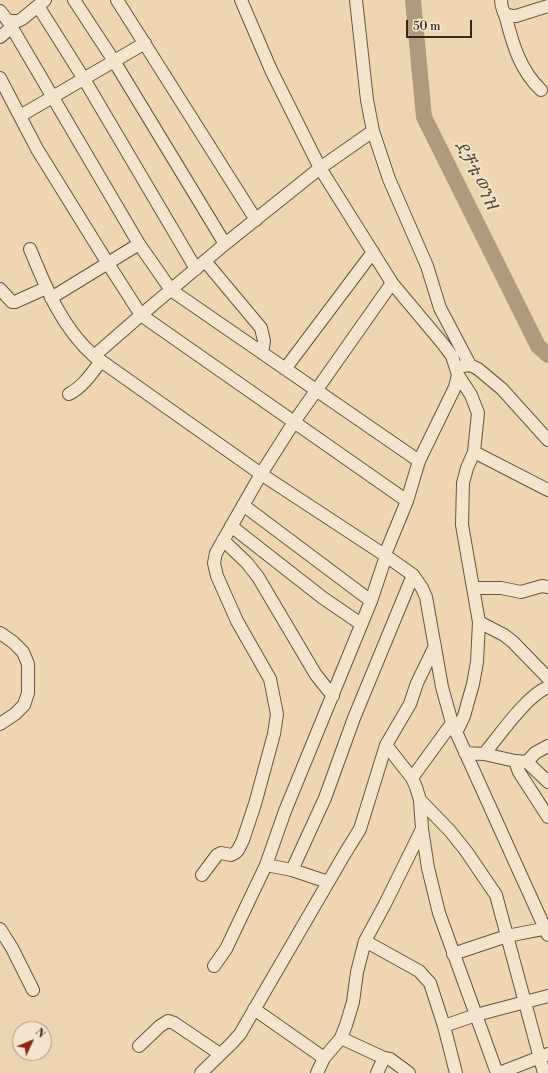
<!DOCTYPE html>
<html>
<head>
<meta charset="utf-8">
<style>
  body { margin:0 }
  #map { position:relative; width:548px; height:1073px; overflow:hidden; background:#eed6b2; font-family:"Libre Bodoni",serif }
  canvas { display:block }
  .north { position:absolute; left:12px; top:1021px; width:40px; height:40px; box-sizing:border-box; background:#f4e4cd; border:1px solid #a99886; border-radius:50%; rotate:46deg; font-size:11px; font-weight:700; line-height:16px; text-align:center; color:#39271c }
  .north::after { content:''; display:block; margin:auto; width:14px; height:18px; background:#8f2418; clip-path:polygon(50% 0,100% 100%,50% 72%,0 100%) }
  .scale { position:absolute; left:406px; top:20px; width:66px; height:18px; box-sizing:border-box; border:2px solid #39271c; border-top:0; padding-left:5px; font-size:12px; line-height:14px; white-space:nowrap; color:#39271c; -webkit-text-stroke:3px #f4e4cd; paint-order:stroke }
</style>
</head>
<body>
<div id="map">
<canvas width="548" height="1073"></canvas>
<div class="north">N</div>
<div class="scale">50 m</div>
</div>
<script>
const g = document.querySelector('canvas').getContext('2d');
g.lineJoin = 'round';
function trace(path, color, width, dash) { g.strokeStyle = color; g.lineWidth = width; g.lineCap = dash ? 'butt' : 'round'; g.setLineDash(dash || []); g.stroke(path); }
function drawText(font, color, halo, rows, align = 'center') {
  g.font = font + ' "Libre Bodoni","Noto Serif Ethiopic",serif'; g.lineWidth = 4; g.setLineDash([]); g.textBaseline = 'middle'; g.strokeStyle = halo; g.fillStyle = color; for (const [text, x, y, turn = 0] of rows) {
    g.save(); g.translate(x, y); g.rotate((+turn || 0) * Math.PI / 180); g.textAlign = isNaN(turn) ? turn : align; if (halo) g.strokeText(text, 0, 0); g.fillText(text, 0, 0); g.restore();
  }
}
trace(new Path2D(`
  M413 0 424 117 538 346 548 355`), '#b09a7f', 16);
const minor = new Path2D(`
  M74 0 114 61 225 244
  M117 0 256 220
  M356 0 367 100 373 131 389 179 427 266 440 308 470 365
  M501 0C501 9 504 11 506 18 513 45 520 70 541 90
  M38 6 84 79 196 269
  M0 11 8 21H18L22 19 45 0
  M505 14 512 16H516L548 6
  M8 21 139 244 171 290 419 461
  M0 37 12 27
  M0 78 37 149 107 262 141 315 407 501
  M20 116 145 43
  M30 249C46 288 62 328 94 356L261 474 386 556 413 575 422 588 426 597 442 687 452 723 548 935
  M205 261 261 328 264 341 262 353
  M0 289 12 302H15L46 288
  M51 298 139 244
  M94 356 141 315 225 244 320 168 373 131
  M463 366 470 365 478 369 502 389 548 440
  M285 369 373 252
  M69 394C83 387 91 374 101 361
  M474 452 548 490
  M243 505 371 601
  M231 526 323 598 361 624
  M223 540 247 563 258 577 316 675 333 696
  M474 588H501L521 592 542 586 548 587
  M479 622 504 635 513 642 548 678
  M0 633 13 642 23 652 28 664V693L24 705 15 714 0 724
  M456 733 464 716 473 684 477 662 479 622 462 525 463 483 467 468 474 452 478 413 471 395 458 375
  M386 745 412 778 416 787 420 800 422 829 428 868 439 913 497 1073
  M465 753 484 754 515 761 527 762 548 782
  M484 754C500 735 526 696 548 687
  M515 761 519 772 548 817
  M527 762 535 753 548 746
  M412 778 452 723
  M420 800 450 831 466 851 496 895 544 1073
  M266 865 292 870 328 882
  M292 870 325 798 354 718 413 575
  M202 875 217 855 221 853 231 855 235 853 238 850 243 840 255 804 274 734 277 714 270 679 237 621 217 576 214 563 216 553 261 474 294 422 392 283
  M0 929 12 948 33 990
  M365 941 419 971 430 983 444 1026 456 1073
  M453 954 507 936 548 928
  M214 966 226 949 266 865 285 811 371 601 386 556V552L407 501 419 461 455 387 458 375 452 356 443 344 392 283 320 168 271 70 241 0
  M254 1009 324 1058
  M444 1026 476 1015 548 996
  M341 1038 384 1058 390 1059 409 1073
  M139 1046 160 1026 168 1021 174 1023 220 1054
  M201 1073 231 1044 240 1034 344 855 360 829 386 745 410 704 417 683 435 646
  M317 1073 324 1058 341 1038 346 1025 353 1002 357 972 365 941 385 904 422 829
  M377 1073 384 1058
  M499 1073 548 1054`);
trace(minor, '#665342', 14);
trace(minor, '#f4e4cd', 12);
drawText('italic 17px', '#5d4a3a', '#f4e4cd', [
  ["ደቻቱ ወንዝ",475,176,63]
]);
</script>
</body>
</html>
